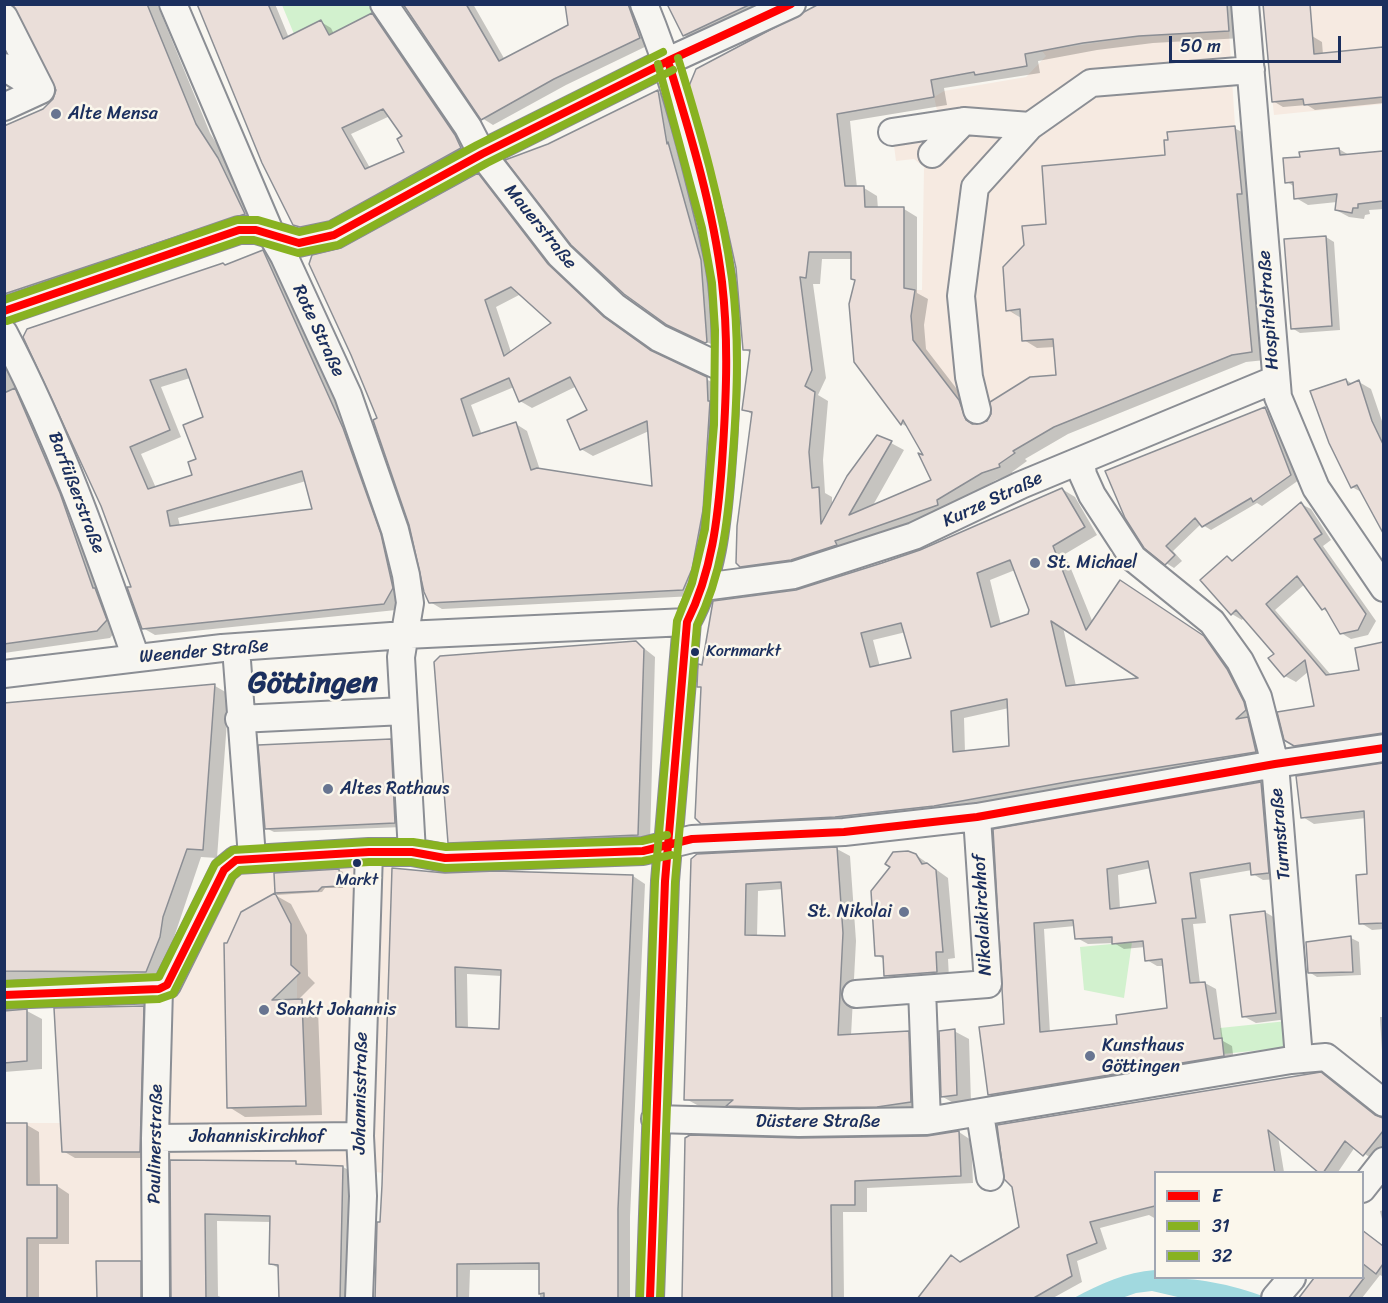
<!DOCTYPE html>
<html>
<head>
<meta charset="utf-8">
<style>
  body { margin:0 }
  #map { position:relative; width:1388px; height:1303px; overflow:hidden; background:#f8f6f0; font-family:Sriracha,sans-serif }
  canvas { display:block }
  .frame { position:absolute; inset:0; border:6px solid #1b2f5e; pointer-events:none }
  .legend { position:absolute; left:1154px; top:1171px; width:210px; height:108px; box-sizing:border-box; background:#fbf7ec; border:2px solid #a1a7b3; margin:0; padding:8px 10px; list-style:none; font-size:18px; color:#1b2f5e }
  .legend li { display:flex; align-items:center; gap:12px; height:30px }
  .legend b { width:30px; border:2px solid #a1a7b3 }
  .scale { position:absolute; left:1169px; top:36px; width:172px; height:27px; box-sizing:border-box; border:3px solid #1b2f5e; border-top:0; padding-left:8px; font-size:18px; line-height:21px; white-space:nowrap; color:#1b2f5e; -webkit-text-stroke:4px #fbf7ec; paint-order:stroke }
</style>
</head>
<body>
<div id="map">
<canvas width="1388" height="1303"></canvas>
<div class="frame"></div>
<ul class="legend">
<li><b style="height:8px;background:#f00"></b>E</li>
<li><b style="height:8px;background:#88b221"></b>31</li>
<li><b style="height:8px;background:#88b221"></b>32</li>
</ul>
<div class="scale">50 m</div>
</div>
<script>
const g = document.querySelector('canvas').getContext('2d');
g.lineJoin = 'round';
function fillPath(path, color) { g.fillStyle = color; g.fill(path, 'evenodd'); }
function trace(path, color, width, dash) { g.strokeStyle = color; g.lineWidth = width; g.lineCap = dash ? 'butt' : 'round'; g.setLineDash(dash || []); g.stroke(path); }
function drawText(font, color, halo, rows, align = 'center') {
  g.font = font + ' Sriracha,sans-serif'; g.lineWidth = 5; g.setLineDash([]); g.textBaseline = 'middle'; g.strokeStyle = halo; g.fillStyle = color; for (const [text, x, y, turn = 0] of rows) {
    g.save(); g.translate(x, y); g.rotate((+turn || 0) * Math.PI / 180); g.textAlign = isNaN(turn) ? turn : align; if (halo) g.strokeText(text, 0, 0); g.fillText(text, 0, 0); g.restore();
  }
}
fillPath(new Path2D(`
  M1262 5H1383V104L1274 115Z
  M1229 31 1235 126 1167 132 1168 140H1164L1165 159 1128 158 1115 175 1113 159 1100 160 1046 224 1022 226 1024 245 1003 267 1006 310H1011L1021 319 1023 341 1053 339 1056 375 1029 377 971 414 913 340 911 316 915 290H922L924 167 914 159 896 161 891 123 938 115 934 97 944 91 1026 77 1046 56 1042 51 1139 36Z
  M368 864 392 868 382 1173 343 1166 296 1164V1161L170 1160 142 1152 140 1298H5V1123H60L62 1152H142L144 996 178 990 184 982 238 872ZM224 943H236L294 973 297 970 300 973 297 976V999L306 1106 228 1108Z`), '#f6eae1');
fillPath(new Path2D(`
  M282 5H369L374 12 329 35 294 34Z
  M1132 942 1124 998 1084 990 1080 947Z
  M1287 1021 1290 1047 1223 1054 1220 1028Z`), '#d2f1ce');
fillPath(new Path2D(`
  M1155 1270 1156 1278C1200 1278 1227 1283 1268 1298H1182L1152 1291 1136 1293 1122 1298H1074C1100 1284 1126 1272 1155 1270Z`), '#a1d9df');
fillPath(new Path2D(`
  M11 4H157L210 133 231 167 258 221 17 302 4 294V128L44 110 55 99 56 83 19 9Z
  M198 4H275L289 38 321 22 331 28 334 34 372 14 383 21 471 154 340 226 305 231 294 224ZM390 116 404 137 406 153 370 168 351 134Z
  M404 4H473L505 60 569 26 566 4H636L651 44 566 85 493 125 482 118Z
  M671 4H775L695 42 684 35Z
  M836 4H1239L1242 38 1153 43 1097 50 1038 61 1040 73 944 88 947 105 850 121 857 188H864L877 196 878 209H904L917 217V293L928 299 924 325 926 349 973 410 978 425 988 423 1057 376 1055 347 1037 348 1024 340 1021 318 1008 310 1048 225 1167 157 1234 128 1248 135 1265 360 1246 362 1068 434 1025 459 1027 461 1012 472 1013 474 996 480 950 507 951 512 848 548 755 574 741 566 753 415 744 409 751 353 744 349ZM822 259H852L856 280 855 361 902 424 910 428 926 458 933 480 872 507 904 450 891 443 832 506V497L825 493 823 460 828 401 818 395 826 378 813 284H820Z
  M1312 36 1322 42 1323 55 1384 49V103L1315 110 1307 105 1283 107 1273 101Z
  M658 92 667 97 676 148 711 267 716 346 678 330 548 145Z
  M1339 149 1349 155 1384 153V209L1369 210 1370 214 1365 215 1364 219 1349 217 1336 210 1337 202 1308 205 1296 198 1295 187 1287 182 1301 158Z
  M478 175 490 182 560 273 615 325 657 355 718 385 719 408 694 596 442 609 430 602 411 525 379 419 342 250ZM521 294 554 323 511 352 496 307ZM577 386 589 411 581 449 593 456 649 431 654 487 540 470 527 431 516 424 482 435 471 405 514 387 520 401 532 408Z
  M1326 237 1334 242 1340 330 1300 333 1292 328Z
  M263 251 275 258 355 436 404 595 396 610 155 635 143 628 133 589 103 505 25 337ZM190 378 205 418 194 476 156 488 141 454 181 437 161 387ZM306 481 314 510 180 526 178 518Z
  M4 359 27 397 119 627 110 638 4 653Z
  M1346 380 1353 384 1359 382 1371 389 1384 427V525L1365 494 1352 487Z
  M1265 409 1273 414 1299 480 1262 506 1257 503 1211 530 1201 524 1173 551 1182 561 1174 568 1166 563 1126 517Z
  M1062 489 1075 497 1097 535 1065 554 1093 623 1133 589 1217 645 1240 678 1268 758 947 813 716 830 702 822 703 689 698 686 704 666 796 591 921 551ZM1015 570 1031 610 1030 615 1001 625 990 580ZM1063 627 1142 679 1076 686ZM906 632 913 659 880 667 873 640ZM1009 708 1011 747 965 752 964 718Z
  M1301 504 1311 509 1331 540 1323 546 1376 621 1368 635 1351 639 1341 633 1329 613 1323 609 1305 584 1275 610 1331 675 1360 671 1357 649 1384 644V739L1304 750 1286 739 1316 707 1309 671 1296 682 1285 676 1270 659 1276 654 1244 617 1242 620 1232 614 1227 557 1234 561Z
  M636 642 655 657 650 841 461 849 449 842Z
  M215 686 229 694 217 858 201 857 160 979 44 978 4 981V705Z
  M390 741 398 745 403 827 274 832 266 828Z
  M1384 765V929L1372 930 1361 923 1369 875 1366 818 1314 824 1303 817 1298 777Z
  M1261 783 1272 789 1279 879 1263 880 1253 874 1252 870 1200 879 1206 923 1193 924 1200 984 1205 983 1216 989 1223 1041 1232 1046 1234 1062 1001 1101 990 1095 1006 1026 994 831ZM1151 868 1158 904 1120 909 1118 875ZM1075 926 1077 938 1088 944 1114 943 1124 949 1145 947 1147 960 1157 966H1164L1169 1009 1119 1025 1050 1033 1044 929Z
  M837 849 850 856 856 941 851 1036 908 1033 921 1040 924 1108 740 1112 730 1107 699 1106 686 1099 693 860ZM783 889 786 937H757L758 891Z
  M916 855 948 878 955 958 948 959 949 978 898 982 886 975 885 960 877 955Z
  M339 870 343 872V888H325L322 892 277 895 276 874Z
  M445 874 633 876 645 884 630 1217V1298H540V1270H470L469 1298H376ZM467 974 502 976 500 1030 468 1029Z
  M275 895 291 904 307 935 308 976 315 983 297 1001 318 1010 322 1115 245 1117 229 1107 228 944Z
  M1265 912 1277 919 1288 1019 1256 1023 1243 1016Z
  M1351 938 1359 942 1361 975 1317 977 1309 972Z
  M143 1008 155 1015 152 1158H75L63 1151Z
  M27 1011 42 1019V1069L4 1072V1012Z
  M1380 1017H1384V1051H1382Z
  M954 1031 969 1039 971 1103 957 1105 943 1097Z
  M1321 1074 1384 1119V1150L1375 1161 1355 1147 1338 1172H1321L1278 1136 1284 1172H1156V1219L1149 1215 1100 1228 1107 1249 1077 1261 1082 1282 1053 1298H920L952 1257 962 1263Z
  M27 1125 39 1132 40 1186H57L69 1194V1244H39V1298H98L140 1263 153 1270 155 1298H4Z
  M959 1132 971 1140 973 1183 867 1188V1212H843L844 1298H684L799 1140 928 1137Z
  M172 1162 296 1163 301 1166 343 1167 356 1174 353 1298H280V1269L270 1263 271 1222 217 1221 218 1296 223 1298H172Z
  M1384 1210V1227L1380 1211Z
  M1362 1230 1384 1246V1277L1380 1275 1362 1298H1299L1316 1278H1362Z`), '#0003');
const building = new Path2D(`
  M12 4H147L196 124 218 158 245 214 4 294V126L43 109 53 99 56 90Z
  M197 4H268L283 39 321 20 329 35 372 13 455 135 461 148 329 221 300 227 293 225 262 163ZM383 109 402 136 397 139 404 152 365 169 342 128Z
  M403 4H466L499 61 568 25 565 4H628L640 38 554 79 481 120Z
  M667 4H751L683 36Z
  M819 4H1227L1229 31 1139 36 1083 43 1025 54 1027 66 975 75 974 72 931 80 934 97 837 114 845 186H864L865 207H904V288L915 290 911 316 913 340 959 400 966 420 972 424 987 421 991 414 990 402 1030 377 1056 375 1053 339 1022 341 1020 309 1006 311 1003 267 1024 245 1022 226 1046 224 1042 166 1165 155 1164 140H1168L1167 132 1235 126 1242 194H1237L1252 352 1232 355 1054 427 1013 451 1015 453 999 464 1000 467 982 473 937 500 938 505 835 541 837 545 791 560 740 567 736 563 737 526 752 412 742 410 750 350H743L736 268 725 218 689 86 696 69ZM809 252H851V279L855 280 849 304 854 362 901 425 903 420 923 455 918 453 931 480 849 515 892 441 877 435 847 476 821 524 819 487 812 488 809 452 815 392 805 386 812 370 800 277 806 278Z
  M1263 4H1310L1314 54 1383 47V97L1304 105 1303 99 1272 102Z
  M658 90 667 144 668 142 701 260 707 342 705 343 667 325 624 294 571 245 505 160 548 144Z
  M1339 148 1340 155 1383 151V201L1358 204V208H1353L1352 213 1335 210 1337 194 1294 199 1293 182 1285 183 1283 158 1300 157 1299 152Z
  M478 173 548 264 604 317 650 350 707 377 708 401H710L703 510 692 569 683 590 429 603 424 592 409 525 373 420 377 418 351 355 309 264 312 255 341 248ZM511 287 551 323 504 356 485 300ZM570 377 587 410 567 420 580 450 647 421 652 486 537 468 531 470 516 422 473 436 461 399 509 378 519 402Z
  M1326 236 1332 326 1291 329 1284 239Z
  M263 250 343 428 381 534 393 588 384 604 142 629 127 587H131L101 506 23 337 27 329 223 263 225 265ZM186 369 203 417 183 425 196 459 188 462 192 475 148 489 130 447 170 430 150 380ZM302 471 312 509 170 526 167 511Z
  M1346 379 1348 385 1359 380 1372 421 1383 444V533L1357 485 1351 488 1329 443 1310 391Z
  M15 388 60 493 93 588H95L107 620 97 631 4 644V393Z
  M1265 407 1291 475 1253 502 1251 498 1202 527 1195 518 1166 546 1175 555 1165 565 1144 548 1125 518 1105 471Z
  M1062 488 1085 527 1053 546 1086 630 1120 580 1204 636 1227 669 1244 702 1246 710 1236 719 1248 717 1256 752 1072 781 934 806 835 817 701 824 695 818 701 687H697L698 664 702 665 713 601 796 590 882 563 920 550ZM1010 560 1029 610 1028 614 991 627 977 573ZM1051 621 1138 678 1066 686ZM901 623 911 658 870 667 861 633ZM1007 699 1009 746 953 752 951 711Z
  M1301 502 1322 534 1314 539 1366 614 1358 630 1340 634 1325 608 1322 610 1297 576 1266 604 1326 675 1359 670 1355 648 1383 642V733L1294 746 1284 740 1277 712 1314 706 1305 660 1284 677 1268 658 1274 654 1236 610 1231 615 1200 580 1227 556 1232 561Z
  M636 641 644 649 638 835 448 843 434 662 440 656Z
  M215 684 203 850 187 849 163 917 160 937 146 972 4 971V703Z
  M391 739 395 823 265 829 258 745Z
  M1383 763V923L1359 924 1356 875 1367 874 1364 811 1301 818 1296 776Z
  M1261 782 1269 873 1251 875 1250 863 1190 873 1196 918 1182 919 1190 983 1205 982 1214 1039 1222 1038 1224 1056 988 1095 979 1027 1004 1024 993 829ZM1148 861 1156 903 1110 909 1107 869ZM1073 920 1075 939 1112 937V944L1143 941 1145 961 1162 959 1167 1008 1116 1015 1117 1024 1040 1032 1034 923Z
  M837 847 843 933 838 1035 909 1031 911 1102 877 1107 799 1108 726 1106 733 1100H684L691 859 697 854ZM781 882 785 936 745 935 746 884Z
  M908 851 916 854 922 864 927 863 936 870 943 952H936L937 972 884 976 883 956H875L871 891 890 867 885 864 893 852Z
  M392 868 445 873 496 871 633 875 618 1209V1299H544V1293L539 1294V1263L457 1264V1299H375L377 1222H380L382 1185ZM455 967 501 970 499 1029 456 1027Z
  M339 869 340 886 322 887 318 891 275 893 274 873Z
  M275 893 291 924V965L300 973 272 1000 302 999 306 1106 227 1108 224 943H227L241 912Z
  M1265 911 1276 1013 1242 1017 1230 915Z
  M1351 936 1353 972 1308 973 1306 942Z
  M144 1006 140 1152H62L54 1008Z
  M27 1009V1061L4 1063V1011Z
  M955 1029 957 1095 941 1097 939 1031Z
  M1321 1072 1375 1115 1383 1118V1131L1363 1156 1345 1141 1323 1173H1319L1268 1130 1275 1173H1155V1206L1090 1222 1097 1243 1067 1255 1072 1276 1032 1299H917L951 1255 960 1262 1019 1227 1012 1187 1004 1179 997 1125Z
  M4 1123H27V1185H57V1238H27V1299H4Z
  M959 1131 961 1176 855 1181V1205H831L832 1299H682L685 1138 690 1135 799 1138 927 1136Z
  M170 1160 296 1161V1164L343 1166 340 1299H279L278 1265 269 1264 270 1216 205 1214 206 1299H171Z
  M1362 1230 1383 1246V1264L1376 1274 1362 1263Z
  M96 1261H141V1299H97Z
  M1314 1278H1364L1348 1299H1298Z`);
fillPath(building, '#eaded9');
trace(building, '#8b8e94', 1.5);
const street = new Path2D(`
  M173 4 271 234 284 256 348 395 395 530 406 575 410 603 401 657 412 852
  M384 4 468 127 482 154 560 255 614 306 659 338 725 369
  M644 4C669 65 685 122 701 186 709 218 718 250 722 283 729 345 726 411 721 473 717 524 712 577 687 622L665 881 650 1298
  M1245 4 1278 397 1316 488 1384 588
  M4 17 41 90 4 107
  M4 67 39 89
  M892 132 964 121 1030 126 1091 83 1251 70
  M932 154 964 121
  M4 311 239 230H256L299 243 334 235 482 154 668 61 792 4
  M4 333C60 440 96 544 136 658
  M977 410 969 377 961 296 975 187 1030 126
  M1081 461 1083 475 1092 495 1133 558 1212 622 1240 661 1258 697 1275 764 1299 1058
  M703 587 794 575 914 536 1021 485 1274 380
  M236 648 252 857
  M4 674 222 648 405 635 687 622
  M239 719 404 711
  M922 989 927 1121
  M856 994 988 984 977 817
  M4 995 159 989 167 985 224 870 236 860 369 852H412L445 858 643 851 692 839 844 832 977 817 1275 764 1384 748
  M980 1114 990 1177
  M655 1119 799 1123 927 1121 1291 1060 1326 1057 1384 1103
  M155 1138 360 1136
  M1362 1189 1384 1161
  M156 1298 155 1138 159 989
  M359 1298 363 1196 360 1136 369 852
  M1275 1298 1292 1278`);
trace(street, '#8b8e94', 30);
trace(street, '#f6f5f1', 26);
trace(new Path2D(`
  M4 311 239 230H256L299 243 334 235 482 154 668 61 791 4
  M4 995 159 989 167 985 224 870 236 860 369 852H412L445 858 643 851 692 839 844 832 977 817 1275 764 1384 748
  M650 1298 665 881 687 622C712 572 718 518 722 463 726 403 729 342 722 282 713 207 690 133 668 61`), '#f00', 8);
trace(new Path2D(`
  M7 321 241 240H254L298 253 338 245 487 163 673 70
  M4 1005 159 999 173 994 232 877 240 870 369 862H411L445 868 643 861 671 855
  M660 1298 675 882 697 625C722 575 728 521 732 466 737 404 740 341 732 279 722 204 700 130 678 58`), '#88b221', 8);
trace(new Path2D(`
  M4 300 237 220H258L299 232 330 225 477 145 663 52
  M4 984 159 977 215 864 233 850 369 842H413L446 847 642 841 667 835
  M640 1298 655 881 677 621 692 583 705 529 714 425 715 330 712 283 702 228 658 64`), '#88b221', 8);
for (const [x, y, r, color] of [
  [56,114,6,"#687591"],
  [1035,563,6,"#687591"],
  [695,652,5,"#1b2f5e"],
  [328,789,6,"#687591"],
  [357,863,5,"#1b2f5e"],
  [904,912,6,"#687591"],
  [264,1010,6,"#687591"],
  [1090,1056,6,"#687591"]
]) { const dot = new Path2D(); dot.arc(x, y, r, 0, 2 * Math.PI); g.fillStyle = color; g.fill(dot); trace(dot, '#fbf7ec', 2); }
drawText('16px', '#1b2f5e', '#fbf7ec', [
  ["Kornmarkt",706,652],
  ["Markt",357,881,"center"]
], 'left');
drawText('18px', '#1b2f5e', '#fbf7ec', [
  ["Alte Mensa",68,114],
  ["St. Michael",1047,563],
  ["Altes Rathaus",340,789],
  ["St. Nikolai",892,912,"right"],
  ["Sankt Johannis",276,1010],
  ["Kunsthaus",1102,1046],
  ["Göttingen",1102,1067]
], 'left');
drawText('18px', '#1b2f5e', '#fbf7ec', [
  ["Mauerstraße",540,227,51],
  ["Hospitalstraße",1269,310,-94],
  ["Rote Straße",318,331,65],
  ["Barfüßerstraße",76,493,69],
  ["Kurze Straße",993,500,-25],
  ["Weender Straße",204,652,-5],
  ["Turmstraße",1281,834,-95],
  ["Nikolaikirchhof",983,915,-93],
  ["Johannisstraße",361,1093,-89],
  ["Düstere Straße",818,1122],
  ["Johanniskirchhof",257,1137],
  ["Paulinerstraße",156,1144,-89]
]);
drawText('bold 30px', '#1b2f5e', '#fbf7ec', [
  ["Göttingen",313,684]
]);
</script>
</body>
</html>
